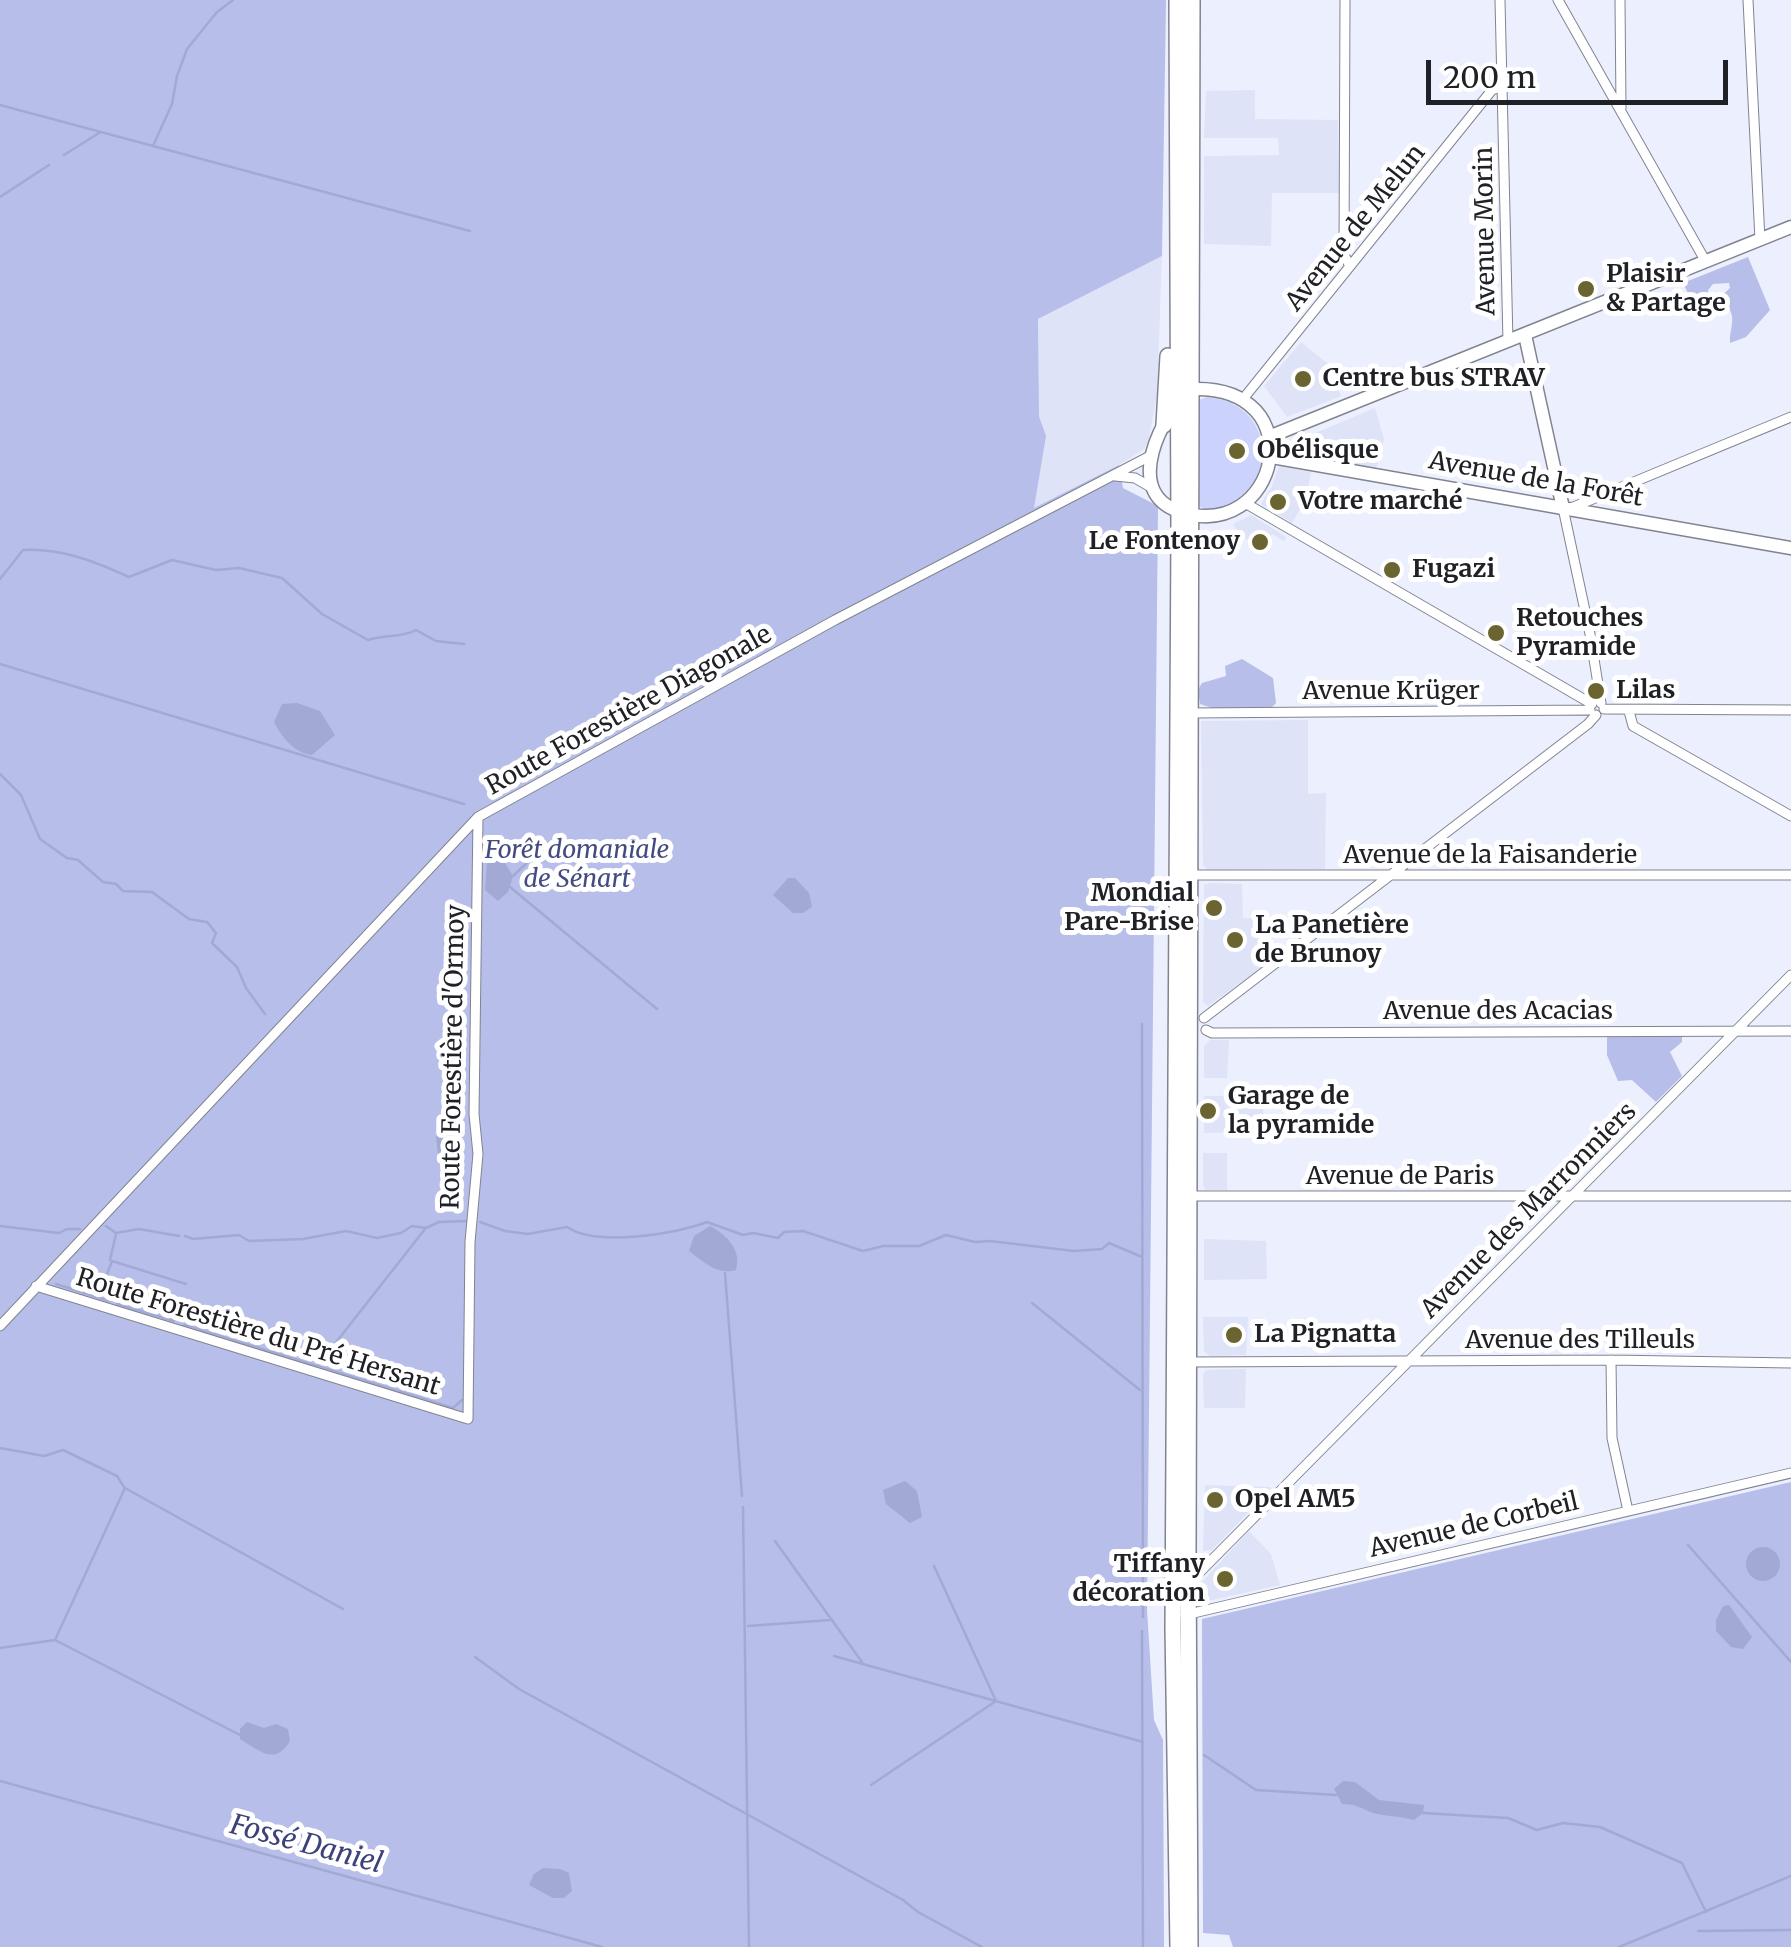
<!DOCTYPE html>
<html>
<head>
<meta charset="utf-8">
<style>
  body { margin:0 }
  #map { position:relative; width:1791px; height:1947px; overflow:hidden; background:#eceffd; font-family:Merriweather,serif }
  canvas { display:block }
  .scale { position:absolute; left:1426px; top:60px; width:302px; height:45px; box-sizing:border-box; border:5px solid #202126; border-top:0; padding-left:12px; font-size:30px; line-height:35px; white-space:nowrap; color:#202126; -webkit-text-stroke:8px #fff; paint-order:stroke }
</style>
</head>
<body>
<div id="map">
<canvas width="1791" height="1947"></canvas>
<div class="scale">200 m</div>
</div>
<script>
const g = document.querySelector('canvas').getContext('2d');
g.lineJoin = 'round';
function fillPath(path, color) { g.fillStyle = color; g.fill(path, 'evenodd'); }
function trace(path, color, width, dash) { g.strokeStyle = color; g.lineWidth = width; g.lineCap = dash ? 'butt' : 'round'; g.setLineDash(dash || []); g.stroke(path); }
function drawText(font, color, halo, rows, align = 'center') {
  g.font = font + ' Merriweather,serif'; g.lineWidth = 10; g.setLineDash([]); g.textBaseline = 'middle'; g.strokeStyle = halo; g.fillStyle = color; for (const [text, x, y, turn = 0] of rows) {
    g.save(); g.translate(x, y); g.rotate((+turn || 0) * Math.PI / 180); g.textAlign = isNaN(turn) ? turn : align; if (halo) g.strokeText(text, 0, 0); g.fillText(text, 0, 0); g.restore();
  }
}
fillPath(new Path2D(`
  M1255 90V119L1338 120 1339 193H1272L1271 246 1204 244V156L1279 155 1278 138H1204L1206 91Z
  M1162 256 1157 395 1148 443 1143 450 1119 465 1033 510 1046 436 1039 416 1038 319Z
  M1301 342 1328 364 1341 396 1287 417 1264 386Z
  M1375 408 1384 439 1376 469 1288 452 1287 445Z
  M1279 466 1311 472 1306 499 1292 523 1261 504 1272 486Z
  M1251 515 1286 537 1284 541 1272 534 1264 548 1241 536 1233 524Z
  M1308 720V794L1326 793 1325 869 1208 870 1203 865 1201 721Z
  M1210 883 1242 884 1243 918H1272L1273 959 1208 1006 1203 1002 1204 885Z
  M1210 1040H1229L1227 1078H1204V1046Z
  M1204 1096H1263V1131L1204 1133Z
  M1203 1153H1227V1190H1206L1203 1185Z
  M1204 1239 1266 1241 1267 1279 1204 1280Z
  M1203 1317H1248L1246 1355 1210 1356 1204 1351Z
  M1246 1369 1245 1408H1204L1203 1375 1206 1370Z
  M1205 1485 1270 1487 1271 1489 1212 1550 1203 1551Z
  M1249 1531 1271 1554 1280 1585 1203 1602 1200 1584Z`), '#dee3f8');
fillPath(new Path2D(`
  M1207 397C1282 403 1280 502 1205 510L1199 506V400Z`), '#cbd3fc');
fillPath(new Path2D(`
  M0 0H1166L1162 256 1038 319 1039 416 1046 436 1034 508 1119 465 1123 488 1158 506 1147 1610 1154 1720 1163 1740 1164 1947H0Z
  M1748 257 1770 310 1746 337 1730 343C1729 326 1741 313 1718 299L1730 288 1729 283 1713 284 1708 290 1709 308 1696 310 1683 283Z
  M1242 659 1273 678 1276 703 1270 709 1247 708 1233 715 1200 704 1198 690 1202 683 1226 676 1225 666Z
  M1682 1036V1042L1670 1052 1682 1076 1656 1102 1632 1080 1618 1081 1607 1055V1037Z
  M1791 1482V1947H1233L1229 1935 1203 1933 1202 1619Z`), '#b6bee9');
fillPath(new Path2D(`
  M297 703 320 711 335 735 312 755C295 753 282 738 274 722L282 704Z
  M488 848H496L513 876 508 892 498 901 485 890Z
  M788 878H795L809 893 812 907 803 913H793L773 895Z
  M442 1133 458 1137C464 1146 467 1154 460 1164L448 1163 438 1156 436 1136Z
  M710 1226C727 1235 742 1250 736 1270 717 1275 705 1263 689 1251L694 1236Z
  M905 1481 917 1491 922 1517 910 1523 886 1504 883 1490Z
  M1746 1564a17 17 0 1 1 34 0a17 17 0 1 1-34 0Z
  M1729 1605 1752 1637 1743 1649 1731 1647 1716 1631V1620L1723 1606Z
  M247 1722 264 1728 276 1724 288 1729 290 1741C275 1766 260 1751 240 1739V1729Z
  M1343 1781 1355 1782 1379 1800 1424 1805 1423 1813 1414 1820C1401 1816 1382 1816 1373 1813 1360 1808 1357 1804 1342 1804L1334 1789Z
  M543 1868 560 1869 569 1873 572 1891 564 1898H553L529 1885 534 1874Z`), '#a2aad4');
trace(new Path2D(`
  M0 105 470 231
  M153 146 172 104 177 76 187 49 217 12 233 0
  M64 155 99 133
  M0 197 49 165
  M0 579 23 550C61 548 94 561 129 577L172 560 216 570 239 568 282 578 322 614 368 640C386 634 402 638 416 630L436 641 464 644
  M0 664 464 804
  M0 774 21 795 40 839 67 858 78 860 103 882 116 884 123 891 152 892 189 919 207 922 216 933 212 943 237 967 246 988 265 1014
  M513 876 549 842
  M510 887 657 1009
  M1142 1024 1143 1617
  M480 1222 505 1231 528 1234 567 1227C596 1247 676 1234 707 1222L743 1235 753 1233 778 1238 784 1232 803 1231 863 1251 883 1246H919L946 1235 975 1242 990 1241 1074 1251 1102 1249 1109 1243 1142 1257
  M0 1226 59 1233 67 1229H80
  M106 1226 116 1233 139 1229 179 1236
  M185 1236 193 1239 239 1235 249 1241 303 1239 346 1231 377 1238 401 1233 412 1226 426 1228 439 1222 466 1221
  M110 1260 116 1234
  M725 1273 742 1496
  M56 1284 109 1301
  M93 1296 102 1287 112 1261 186 1284
  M1032 1303 1140 1390
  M117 1304 174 1321
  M119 1304 124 1288 177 1303
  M184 1325 453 1408 462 1400
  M319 1364 425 1229
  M0 1448 44 1456 63 1450 117 1476 124 1487
  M743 1507 749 1947
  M775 1541 862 1662
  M1688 1545 1791 1662
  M748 1626 830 1620
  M1142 1631 1143 1947
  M55 1640 125 1488 343 1609
  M0 1648 55 1640 240 1735
  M834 1656 1143 1742
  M475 1657 519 1689 903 1900 918 1912 982 1947
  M1204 1755 1256 1790 1336 1795
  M0 1781 602 1947
  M871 1785 996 1701 934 1566
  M1423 1813 1508 1818 1537 1830 1563 1823 1600 1827 1682 1863 1706 1912
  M1698 1931 1791 1930
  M1619 1947 1791 1876`), '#a2aad4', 2.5);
const street = new Path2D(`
  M1345 0 1344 255 1350 266
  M1500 0 1508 342
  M1558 0 1706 262
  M1620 0 1621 108
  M1748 0 1760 240
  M1243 399 1492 90 1503 86
  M1115 476 1135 478 1154 489
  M1245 503 1592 704
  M1563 508 1590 634 1601 703
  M1571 508 1791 417
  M1604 709 1791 710
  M1629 711 1633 726 1791 816
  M1191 713 1590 710
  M1190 875H1791
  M1204 1018 1588 724 1596 715
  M1206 1030 1212 1033 1791 1031
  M1189 1196H1791
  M36 1286 468 1419 470 1242 478 1154 474 1114 478 817
  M0 1326 478 817 835 620 1152 455
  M1611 1360 1612 1438 1628 1511
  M1189 1362 1611 1360 1791 1363
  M1190 1582 1791 975
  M1185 1615 1791 1473`);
const secondary = new Path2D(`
  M1525 335 1563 508
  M1191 389C1316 384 1279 546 1178 511 1122 491 1162 414 1191 389Z
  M1271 436 1791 227
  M1272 457 1791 548`);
const primary = new Path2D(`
  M1177 0 1179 532 1173 1628 1178 1947
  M1164 425 1168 356
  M1190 1947 1188 1553 1192 0`);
trace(street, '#818490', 11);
trace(secondary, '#818490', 15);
trace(primary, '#818490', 18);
trace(street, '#fff', 9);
trace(secondary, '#fff', 12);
trace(primary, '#fff', 15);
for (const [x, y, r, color] of [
  [1586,289,10,"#6a6431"],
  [1303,379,10,"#6a6431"],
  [1237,451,10,"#6a6431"],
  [1278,502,10,"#6a6431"],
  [1260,542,10,"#6a6431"],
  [1392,570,10,"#6a6431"],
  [1496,633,10,"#6a6431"],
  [1596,691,10,"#6a6431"],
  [1214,908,10,"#6a6431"],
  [1235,940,10,"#6a6431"],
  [1208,1111,10,"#6a6431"],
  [1234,1335,10,"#6a6431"],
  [1215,1500,10,"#6a6431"],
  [1225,1579,10,"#6a6431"]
]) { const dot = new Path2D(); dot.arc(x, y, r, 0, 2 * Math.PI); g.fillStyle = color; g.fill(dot); trace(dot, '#fff', 4); }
drawText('25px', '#202126', '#fff', [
  ["Avenue de Melun",1356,228,-51],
  ["Avenue Morin",1486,231,-91],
  ["Avenue de la Forêt",1536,480,10],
  ["Avenue Krüger",1391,692],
  ["Route Forestière Diagonale",629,711,-29],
  ["Avenue de la Faisanderie",1490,856],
  ["Avenue des Acacias",1498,1012],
  ["Route Forestière d'Ormoy",454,1057,-89],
  ["Avenue de Paris",1400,1177],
  ["Avenue des Marronniers",1529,1211,-45],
  ["Route Forestière du Pré Hersant",258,1333,17],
  ["Avenue des Tilleuls",1580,1341],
  ["Avenue de Corbeil",1474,1526,-13]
]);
drawText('bold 25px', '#202126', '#fff', [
  ["Plaisir",1606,275],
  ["& Partage",1606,304],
  ["Centre bus STRAV",1323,379],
  ["Obélisque",1257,451],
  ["Votre marché",1298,502],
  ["Le Fontenoy",1240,542,"right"],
  ["Fugazi",1412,570],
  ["Retouches",1516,619],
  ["Pyramide",1516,648],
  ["Lilas",1616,691],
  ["Mondial",1194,894,"right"],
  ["Pare-Brise",1194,923,"right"],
  ["La Panetière",1255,926],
  ["de Brunoy",1255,955],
  ["Garage de",1228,1097],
  ["la pyramide",1228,1126],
  ["La Pignatta",1254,1335],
  ["Opel AM5",1235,1500],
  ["Tiffany",1205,1565,"right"],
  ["décoration",1205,1594,"right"]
], 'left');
drawText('italic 25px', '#444b82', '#fff', [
  ["Forêt domaniale",577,851],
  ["de Sénart",577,880]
]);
drawText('italic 28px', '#3d437a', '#fff', [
  ["Fossé Daniel",306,1845,15]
]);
</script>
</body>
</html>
